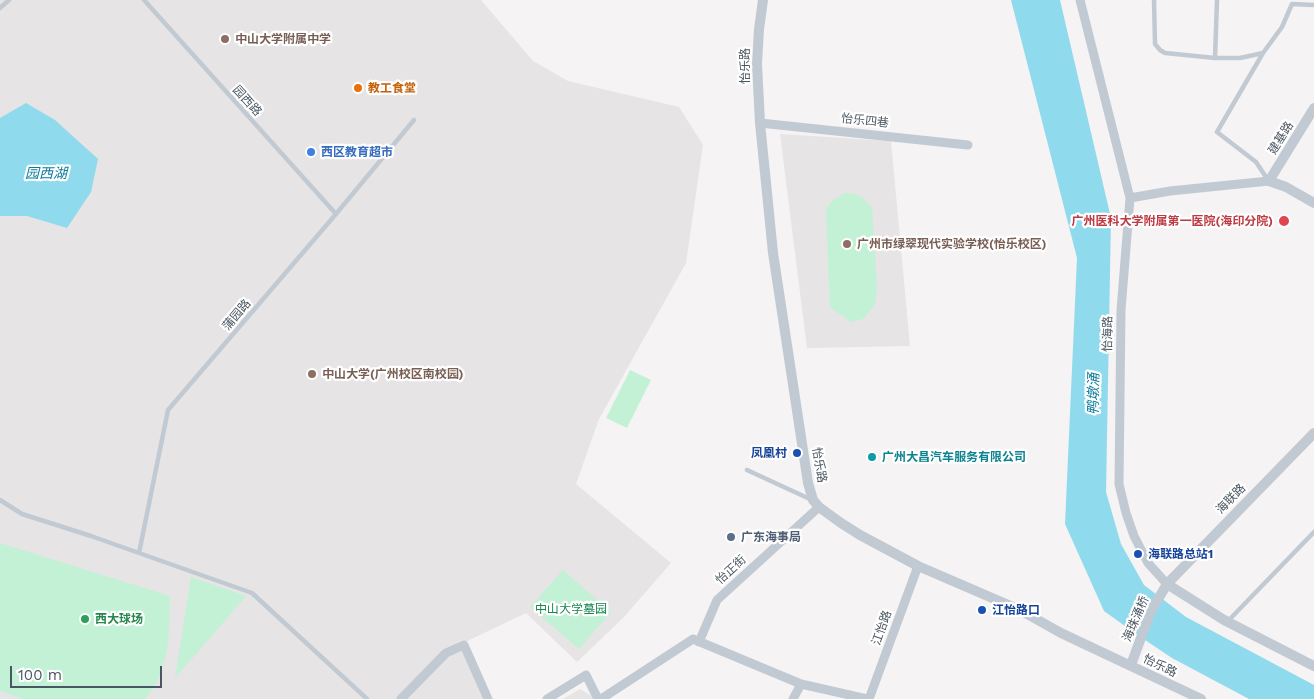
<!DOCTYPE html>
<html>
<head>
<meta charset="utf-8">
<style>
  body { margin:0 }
  #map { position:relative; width:1314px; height:699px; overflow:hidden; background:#f5f3f3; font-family:"Work Sans",sans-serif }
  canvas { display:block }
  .scale { position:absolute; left:10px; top:666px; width:152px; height:22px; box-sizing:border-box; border:2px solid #4a5661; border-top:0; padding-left:6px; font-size:15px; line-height:18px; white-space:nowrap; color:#4a5661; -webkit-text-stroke:4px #fff; paint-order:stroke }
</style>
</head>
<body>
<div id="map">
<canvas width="1314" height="699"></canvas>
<div class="scale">100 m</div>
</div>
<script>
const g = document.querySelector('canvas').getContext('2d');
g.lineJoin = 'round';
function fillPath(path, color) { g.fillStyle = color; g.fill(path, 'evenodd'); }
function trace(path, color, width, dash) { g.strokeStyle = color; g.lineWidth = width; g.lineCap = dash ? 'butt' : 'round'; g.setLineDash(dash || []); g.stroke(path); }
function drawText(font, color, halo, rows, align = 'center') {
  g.font = font + ' "Work Sans","Noto Sans SC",sans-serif'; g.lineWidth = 4.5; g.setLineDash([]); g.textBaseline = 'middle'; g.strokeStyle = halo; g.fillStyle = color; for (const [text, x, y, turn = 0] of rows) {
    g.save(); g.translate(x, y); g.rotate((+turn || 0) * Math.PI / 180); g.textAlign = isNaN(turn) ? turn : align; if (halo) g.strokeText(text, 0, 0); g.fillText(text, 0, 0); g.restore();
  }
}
fillPath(new Path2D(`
  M0 0H481L533 61 568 81 679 107 703 145 686 263 599 419 576 484 671 563 623 618 577 662 526 613 461 644 483 699H0Z
  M780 134 891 141 910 346 807 348Z
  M580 689 597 699H563Z`), '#e6e4e5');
fillPath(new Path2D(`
  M845 193C860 194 862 196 872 208L877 288 875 305 863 319 851 322 830 307 826 210C830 201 836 198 845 193Z
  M630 370 651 380 627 428 606 418Z
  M0 543 170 596C169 633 171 669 145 699H23L0 691Z
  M563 570 611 612 579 649 530 607Z
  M191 577 246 596 175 678Z`), '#c3f1d5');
fillPath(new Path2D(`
  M1011 0H1060L1111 218 1106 492 1121 544 1144 585 1186 617 1314 685V699H1249L1172 658 1136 634 1104 611 1065 524 1077 258Z
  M26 103 55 120 98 159 91 192 67 228 27 216H0V118Z`), '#90daee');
trace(new Path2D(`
  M144 0 336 214
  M1154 0 1155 44 1160 50 1165 53 1215 58H1240L1263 53 1282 27 1292 4 1314 5
  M0 8 9 0
  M1263 53 1217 132 1256 162 1268 180
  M1215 58 1217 0
  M747 470 812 500
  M0 500 22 514 91 536 252 593 367 699
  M139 553 168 410 336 214 414 120
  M1228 621 1314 532`), '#c1cad2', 4.5);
trace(new Path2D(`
  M1080 0 1130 198 1121 310 1119 484 1126 513 1134 536 1148 563 1167 584
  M760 123 968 145
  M1130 198 1170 191 1269 181
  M699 642 717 600 819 507
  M401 699 446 653 464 645 488 699
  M547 699 586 675 598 699
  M601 699 693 639 801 684
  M793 699 801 684 867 699
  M869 699 918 566`), '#c1cad2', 9);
trace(new Path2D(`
  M763 0 759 29 757 64 760 123 773 253 808 483 813 500 819 507 841 523 860 535 918 566 1020 610 1061 633 1201 699
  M1314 108 1269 181 1286 187 1314 203
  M1167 584 1224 620 1314 666
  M1131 665 1150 613 1167 584 1314 433`), '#c1cad2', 10);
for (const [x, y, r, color] of [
  [225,39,5,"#8d6e63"],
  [358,88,5,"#e8710a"],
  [311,152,5,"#3f7fe0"],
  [1284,221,6,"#e0444e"],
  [847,244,5,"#8d6e63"],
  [312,374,5,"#8d6e63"],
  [797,453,5,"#1a4fb4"],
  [872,457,5,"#0f9aa8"],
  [731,537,5,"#5c6f8a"],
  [1138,554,5,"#1a4fb4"],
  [982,610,5,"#1a4fb4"],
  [85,619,5,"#2e9e5b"]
]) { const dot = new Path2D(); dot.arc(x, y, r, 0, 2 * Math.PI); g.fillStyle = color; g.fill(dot); trace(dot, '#fff', 2); }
drawText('bold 12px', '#785e54', '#fff', [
  ["中山大学附属中学",235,39],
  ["广州市绿翠现代实验学校(怡乐校区)",857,244],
  ["中山大学(广州校区南校园)",322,374]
], 'left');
drawText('12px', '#4a5661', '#fff', [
  ["怡乐路",745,66,-90],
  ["园西路",247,101,48],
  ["怡乐四巷",865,121,6],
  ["建基路",1281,138,-58],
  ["蒲园路",237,315,-50],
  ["怡海路",1108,334,-89],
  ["怡乐路",819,465,80],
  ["海联路",1231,499,-46],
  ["怡正街",731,570,-42],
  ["海珠涌桥",1136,619,-67],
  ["江怡路",882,628,-70],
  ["怡乐路",1160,666,26]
]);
drawText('bold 12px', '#c56008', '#fff', [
  ["教工食堂",368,88]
], 'left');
drawText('bold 12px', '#366cbe', '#fff', [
  ["西区教育超市",321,152]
], 'left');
drawText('bold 12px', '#be3a42', '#fff', [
  ["广州医科大学附属第一医院(海印分院)",1273,221]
], 'right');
drawText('bold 12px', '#164399', '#fff', [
  ["凤凰村",787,453,"right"],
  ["海联路总站1",1148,554],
  ["江怡路口",992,610]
], 'left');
drawText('bold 12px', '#0d838f', '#fff', [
  ["广州大昌汽车服务有限公司",882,457]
], 'left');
drawText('bold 12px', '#4e5e75', '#fff', [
  ["广东海事局",741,537]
], 'left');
drawText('12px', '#17864f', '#fff', [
  ["中山大学墓园",571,609]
]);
drawText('bold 12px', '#27864d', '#fff', [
  ["西大球场",95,619]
], 'left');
drawText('italic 14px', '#0c7c9b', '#fff', [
  ["园西湖",46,174],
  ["鸭墩涌",1094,394,-89]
]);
</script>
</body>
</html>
